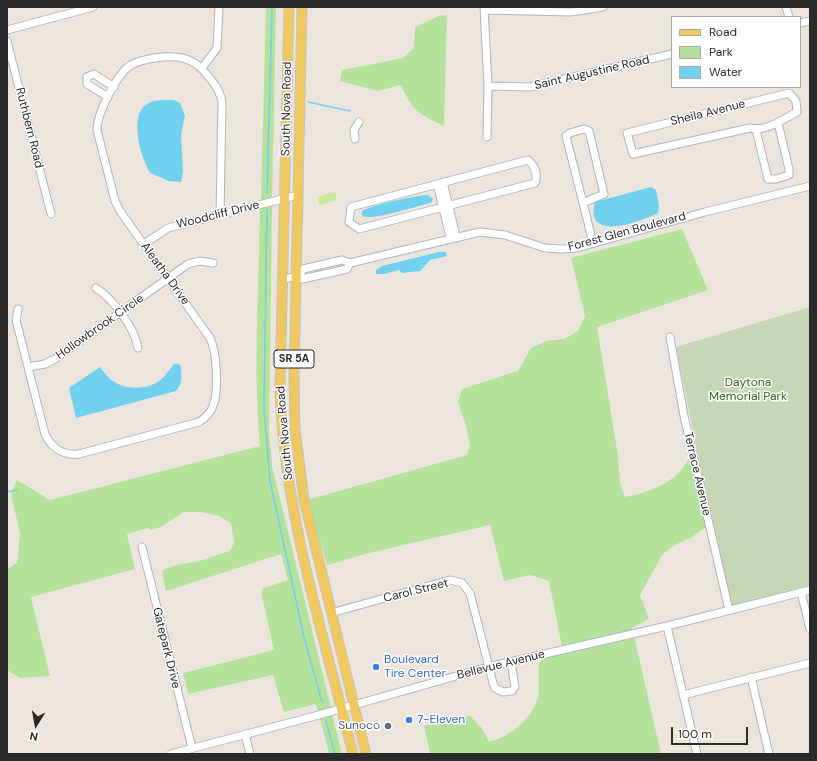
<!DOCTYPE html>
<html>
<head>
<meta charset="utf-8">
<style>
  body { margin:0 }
  #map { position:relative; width:817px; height:761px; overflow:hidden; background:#ece5dd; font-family:"DM Sans",sans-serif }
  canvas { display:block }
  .frame { position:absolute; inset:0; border:8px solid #2b2b2b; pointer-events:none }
  .legend { position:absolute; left:671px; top:16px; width:130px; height:72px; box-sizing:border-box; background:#fff; border:1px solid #aaa; margin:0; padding:5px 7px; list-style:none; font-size:12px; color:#2b2b2b }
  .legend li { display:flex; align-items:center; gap:8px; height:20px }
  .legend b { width:20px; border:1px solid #aaa }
  .north { position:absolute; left:16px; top:705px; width:40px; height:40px; -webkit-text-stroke:3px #fff; paint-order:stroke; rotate:191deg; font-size:11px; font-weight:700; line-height:16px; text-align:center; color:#2b2b2b }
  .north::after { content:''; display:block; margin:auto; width:14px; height:18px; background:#2b2b2b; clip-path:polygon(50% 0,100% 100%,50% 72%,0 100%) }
  .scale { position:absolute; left:671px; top:727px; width:77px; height:18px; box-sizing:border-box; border:2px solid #2b2b2b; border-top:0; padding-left:5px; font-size:12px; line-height:14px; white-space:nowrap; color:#2b2b2b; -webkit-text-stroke:3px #fff; paint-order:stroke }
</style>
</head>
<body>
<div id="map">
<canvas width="817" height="761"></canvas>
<div class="frame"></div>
<ul class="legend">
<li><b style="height:5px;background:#efc95f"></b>Road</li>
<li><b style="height:11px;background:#b5e29a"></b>Park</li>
<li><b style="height:11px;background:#71d0ed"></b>Water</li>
</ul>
<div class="north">N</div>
<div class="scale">100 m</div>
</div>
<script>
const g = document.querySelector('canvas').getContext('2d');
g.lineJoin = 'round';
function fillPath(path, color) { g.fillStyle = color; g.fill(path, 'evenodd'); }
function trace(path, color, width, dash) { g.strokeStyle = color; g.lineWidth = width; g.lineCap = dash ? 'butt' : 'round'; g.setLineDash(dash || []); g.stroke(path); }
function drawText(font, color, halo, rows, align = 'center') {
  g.font = font + ' "DM Sans",sans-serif'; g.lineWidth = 3; g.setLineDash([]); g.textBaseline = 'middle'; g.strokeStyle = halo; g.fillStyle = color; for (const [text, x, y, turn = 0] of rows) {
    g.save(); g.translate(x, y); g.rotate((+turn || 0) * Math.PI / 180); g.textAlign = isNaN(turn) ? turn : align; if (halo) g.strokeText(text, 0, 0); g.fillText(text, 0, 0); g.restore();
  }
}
fillPath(new Path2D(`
  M266 7H276L272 198 261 201Z
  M447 15 444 126C419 114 413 112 401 85L378 91 340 81 342 70 403 58 414 48 415 27 439 16Z
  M272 204 269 431 272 466 331 708 318 712 316 704 284 712 273 675 188 694 183 673 274 650 262 596V589L288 580 281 554 166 591 162 571C175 563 189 564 203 560 212 557 220 553 230 551L234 543 231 523 219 516 201 512H184L161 527 150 530 148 528 127 534 135 569 31 597 50 676 20 678 7 670V569L17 563 20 534 11 493 17 480 50 500 260 446C253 369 259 285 260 207Z
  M682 229 708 290 597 327 618 456 620 483 625 497C649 493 683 480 690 454L707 526 692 537 673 546 662 555 640 595 649 619 632 628V631L562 647 549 581 531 575 504 581 490 525 369 553 327 565 307 500 467 455 470 446 466 426 458 402 462 389 518 371 531 348 546 341 564 339 578 331 585 316 571 258Z
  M634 636 661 754H430L424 726 452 717 470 716 481 727 489 742C511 737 537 715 539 691 539 682 538 672 539 663L544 657Z
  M332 714 342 754H329L320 718Z`), '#b5e29a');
fillPath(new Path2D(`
  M810 307V585L732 606 712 523 676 347Z`), '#c6d6b4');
fillPath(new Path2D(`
  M335 192 337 200 319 205 317 197Z`), '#c8e996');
fillPath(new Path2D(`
  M174 100 180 103 185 116 181 135 183 172 181 182 169 181 150 173C141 157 128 116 147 104 154 99 166 100 174 100Z
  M651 187 656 190 659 205 658 213C640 222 584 243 595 202Z
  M428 195 433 199 431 203C416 206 373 221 362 216V211C375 204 413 196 428 195Z
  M439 252H446L447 256 430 260 420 271 402 273 399 270 384 274H376V270L382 266Z
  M174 364H178L181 366C181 375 183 384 176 391L76 418 69 388 100 367C104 372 108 378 113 381 125 390 147 390 159 381 165 377 169 370 174 364Z`), '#71d0ed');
trace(new Path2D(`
  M308 102 350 111
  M267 194 272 7
  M267 209 264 408 270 481 304 637 322 702
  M7 492 17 490
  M326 721 335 754`), '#71d0ed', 1.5);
const minor = new Path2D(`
  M484 7 488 86 487 137
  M786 7 789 17
  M484 10 571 12 603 7
  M800 23 810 21
  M7 30 93 7
  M7 41 51 214
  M202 68 217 48 219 7
  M488 86 530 87 672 54
  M789 93 796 101 797 112C783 119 767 132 750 128L633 154 627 133Z
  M108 97 87 84V77L94 74 114 87
  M584 129 589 131 604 194 583 203 566 136 570 133Z
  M756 130 768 179H776L789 175V169L778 123
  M355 139 354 130 359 122
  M528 160C536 167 538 174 535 183L359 229 349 222 351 207Z
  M437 184 449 233 453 237 455 232 443 182
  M583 203 593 243
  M144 244 168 228 298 195
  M350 263 480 232 505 235 545 248 562 249 577 248 705 212 810 186
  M282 280 300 275 302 279 347 269 350 263 342 260 303 269 300 275
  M96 288C113 299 135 328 138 348
  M18 309 16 320 45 434C51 448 64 456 79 454L199 422C205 418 211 412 213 406 219 391 217 352 210 338L120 211 115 201 97 130C97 114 115 78 128 67 135 61 145 60 154 58 177 55 193 56 208 76 215 84 221 92 222 103L220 214
  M670 337 684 416 729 610
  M28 367 45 364 55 359 188 264 200 261 213 263
  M142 547 192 748
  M801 592 810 629
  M331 613 450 580 462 583 470 593 493 683 495 688 503 692 512 691 515 687 511 662
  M667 626 697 754
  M751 677 769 754
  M683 695 810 663
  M245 734 250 754
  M171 754 315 716 488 667 667 626 810 590`);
const major = new Path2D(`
  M289 7 280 385C283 511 323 632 353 754
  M302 7 294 378 295 429 304 500 366 754`);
trace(minor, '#b1b4be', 9);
trace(major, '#c4c4c4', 11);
trace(minor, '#fff', 7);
trace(major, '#efc95f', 9);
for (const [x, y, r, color] of [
  [376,667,4,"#3f7fe0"],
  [409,720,4,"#3f7fe0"],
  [388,726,4,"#5c6f8a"]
]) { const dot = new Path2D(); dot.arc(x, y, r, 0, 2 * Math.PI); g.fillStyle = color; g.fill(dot); trace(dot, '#fff', 1.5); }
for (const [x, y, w] of [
  [294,359,40]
]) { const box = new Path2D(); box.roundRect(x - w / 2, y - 9, w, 18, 3); g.fillStyle = '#fff'; g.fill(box); trace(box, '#2b2b2b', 1); }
drawText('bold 11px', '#2b2b2b', null, [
  ["SR 5A",294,359]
]);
drawText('12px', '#2b2b2b', '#fff', [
  ["Saint Augustine Road",592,73,-13],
  ["South Nova Road",287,109,-89],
  ["Sheila Avenue",708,113,-14],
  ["Ruthbern Road",29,128,76],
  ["Woodcliff Drive",218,215,-14],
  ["Forest Glen Boulevard",627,232,-15],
  ["Aleatha Drive",165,274,54],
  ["Hollowbrook Circle",100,327,-35],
  ["South Nova Road",285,433,-95],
  ["Terrace Avenue",697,474,77],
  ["Carol Street",416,591,-14],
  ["Gatepark Drive",166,648,76],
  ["Bellevue Avenue",501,665,-14]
]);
drawText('12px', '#2d671b', '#fff', [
  ["Daytona",748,383],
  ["Memorial Park",748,397]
]);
drawText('12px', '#366cbe', '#fff', [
  ["Boulevard",384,660],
  ["Tire Center",384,674],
  ["7-Eleven",417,720]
], 'left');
drawText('12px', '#4e5e75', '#fff', [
  ["Sunoco",380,726]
], 'right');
</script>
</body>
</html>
